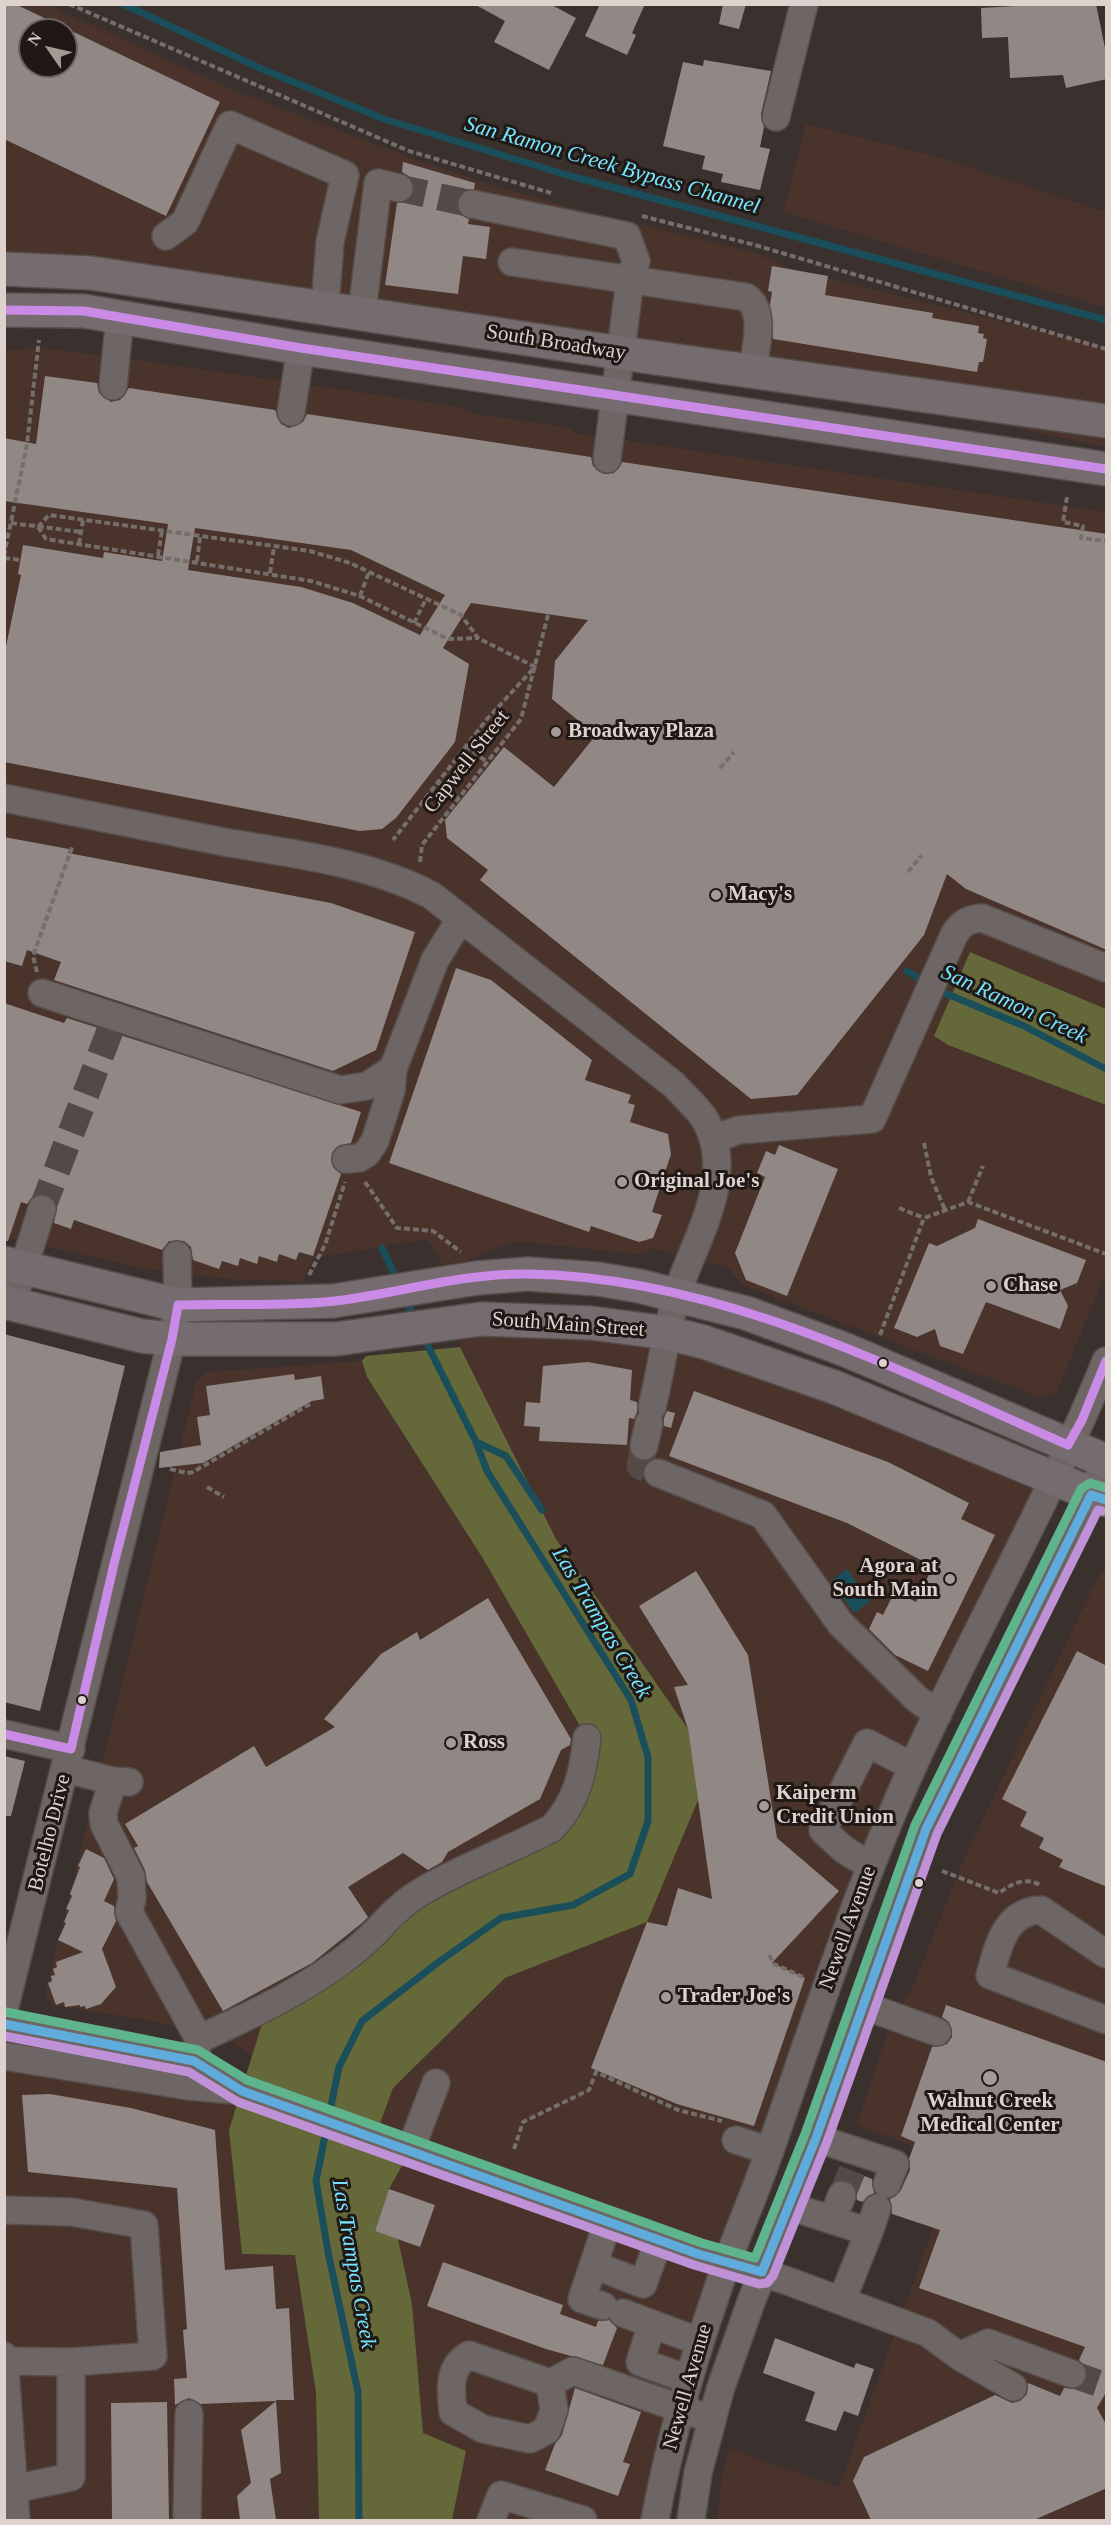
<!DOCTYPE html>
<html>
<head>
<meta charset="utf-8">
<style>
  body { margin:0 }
  #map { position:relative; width:1111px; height:2525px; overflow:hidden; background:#3a312e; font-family:Georgia,serif }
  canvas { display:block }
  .frame { position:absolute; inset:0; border:6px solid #ded2ce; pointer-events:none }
  .north { position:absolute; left:18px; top:18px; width:60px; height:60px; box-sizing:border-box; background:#201815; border:2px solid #6c625f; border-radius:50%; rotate:304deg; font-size:16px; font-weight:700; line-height:24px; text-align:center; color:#ded2ce }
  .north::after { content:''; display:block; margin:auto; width:21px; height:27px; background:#a59a96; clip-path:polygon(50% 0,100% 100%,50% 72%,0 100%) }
</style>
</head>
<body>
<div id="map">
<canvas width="1111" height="2525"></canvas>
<div class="frame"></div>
<div class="north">N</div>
</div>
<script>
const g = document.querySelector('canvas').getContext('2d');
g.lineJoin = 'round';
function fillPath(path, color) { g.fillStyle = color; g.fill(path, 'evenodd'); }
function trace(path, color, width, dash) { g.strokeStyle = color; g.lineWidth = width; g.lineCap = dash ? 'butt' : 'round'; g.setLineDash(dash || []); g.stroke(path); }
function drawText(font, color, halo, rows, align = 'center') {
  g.font = font + ' Georgia,serif'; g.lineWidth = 6; g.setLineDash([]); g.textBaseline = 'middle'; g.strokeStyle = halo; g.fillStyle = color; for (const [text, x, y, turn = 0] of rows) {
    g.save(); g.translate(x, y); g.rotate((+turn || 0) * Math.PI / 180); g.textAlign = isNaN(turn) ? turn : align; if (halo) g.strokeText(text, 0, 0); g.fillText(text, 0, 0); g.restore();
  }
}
fillPath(new Path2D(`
  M5 5H48L233 90 408 157 495 186 570 207 753 252 797 271 1106 347V447L752 372 5 269ZM30 30H66V66H30Z
  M806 124 942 158 1106 212V308L783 212Z
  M35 348 103 355 455 406 477 414 572 428 575 433 1106 512V1009L970 952 948 1045 1106 1105V1272L1056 1394 1042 1398 742 1285 729 1268 653 1248 638 1254 514 1241 460 1263 443 1265 427 1239 314 1258 307 1269 304 1282 229 1279 145 1269 5 1237 4 351Z
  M449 1323 631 1328 1054 1479 871 1863 655 2520H452L465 2451 423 2434 412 2304 398 2240 375 2231 389 2189 410 2152 374 2137 393 2088 505 1978 647 1922 688 1729 556 1539Z
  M362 1361 367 1378 482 1557 587 1738 565 1815 267 2008 254 2057 230 2040 147 2020 52 2005 45 1995 196 1383 207 1372Z
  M1106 1568V2520H717L723 2468 730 2449 839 2487 957 2162 857 2125 888 2030 914 1984 963 1861 1090 1593 1101 1572Z
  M4 2056 242 2091 229 2130 242 2254 295 2255 316 2393 319 2520H16L4 2429Z`), '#49332b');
fillPath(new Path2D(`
  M970 952 1106 1009V1105L948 1045 934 1036Z
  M460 1347 556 1539 688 1729 698 1800 647 1922 505 1978 393 2088 375 2137 410 2151 389 2189 375 2231 398 2239 412 2304 423 2433 466 2451 452 2520H319L316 2393 295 2255 242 2254 229 2130 267 2008 390 1915 552 1828 587 1738 482 1557 367 1377 362 1361 366 1356Z`), '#656939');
fillPath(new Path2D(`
  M847 1569 870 1601 854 1613 831 1581Z`), '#194e5a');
trace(new Path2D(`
  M123 4 262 69 384 119 567 175 1106 320
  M907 971 926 983
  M935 989 1024 1026 1106 1069
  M382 1248 398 1282
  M405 1298 415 1320
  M476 1442 506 1456 542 1510
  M329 2116 339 2067 362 2021 440 1961 501 1918 573 1905 630 1874 648 1821V1757L631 1700 487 1471 476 1442 423 1336
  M327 2126 316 2181 328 2252 358 2392 359 2520`), '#194e5a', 7);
fillPath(new Path2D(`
  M4 4H15L220 102 166 216 4 139ZM30 30H66V66H30Z
  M474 4H550L576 18 549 70 494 42 505 21Z
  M600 4H645L632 33 636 35 627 55 585 36Z
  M723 4H746L739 29 719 24Z
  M1051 4H1096L1107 58V79L1066 88 1063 75 1010 78 1008 37 982 38 981 8Z
  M704 60 771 71 761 114 764 127 760 147 770 149 760 190 721 182 723 174 702 169 705 156 663 146 683 62 703 66Z
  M403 162 475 183 474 189 460 194 457 208 461 215 469 219 468 224 490 227 486 259 463 256 458 294 385 285 397 203 410 199 414 191 410 177 402 172Z
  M772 266 828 276 825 295 933 313 932 318 979 326 978 333 984 334 983 338 987 339 983 362H979L977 372 773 339 770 305 772 292 768 291Z
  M45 376 97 383 99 393 111 402 120 400 129 388 275 410 281 424 289 428 303 422 307 414 591 457 593 466 604 474 614 473 622 462 1107 534V950L966 889 947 874 924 935 797 1095 751 1099 480 880 488 870 447 838 445 820 504 747 554 787 596 735 552 699 555 661 588 620 471 603 443 648 469 664 455 742 396 818 382 829 360 831 4 762V656L21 575 18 574 23 545 103 558 104 552 162 561 168 524 4 501V438L36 444ZM195 528 351 550 445 595 420 635 353 603 301 587 188 570Z
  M4 837 69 849 68 853 331 903 415 932 376 1050 333 1071 54 980 61 962 27 950 22 966 4 961Z
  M456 968 491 980 592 1060 585 1080 631 1095 628 1103 635 1105 630 1122 668 1134 671 1154 652 1212 662 1215 653 1238 639 1242 591 1226 589 1232 389 1163Z
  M4 1003 64 1023 67 1018 361 1112 351 1143 338 1146 332 1153 333 1167 341 1174 313 1256 299 1252 296 1260 279 1254 277 1262 259 1256 257 1264 240 1258 238 1266 222 1261 219 1269 193 1260 191 1247 184 1241H169L162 1250 74 1220 71 1229 54 1223 57 1205 46 1194 32 1197 27 1204 21 1202 8 1241H4Z
  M779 1145 838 1169 787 1296 746 1280 735 1253 765 1177 757 1173 766 1151 775 1155Z
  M978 1219 1086 1260 1077 1283 1060 1290 1068 1306 1060 1329 986 1302 963 1354 940 1346 935 1329 917 1337 894 1328 929 1243 937 1246 975 1228Z
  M4 1334 125 1366 40 1711 4 1702Z
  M588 1362 632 1370 630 1400 637 1402V1412L634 1419 629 1418 627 1445 539 1441 540 1427 524 1426 526 1402 540 1403 543 1366Z
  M294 1374 295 1380 321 1376 324 1399 312 1401 203 1463 159 1468 160 1452 201 1445 197 1417 210 1415 206 1386Z
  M694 1391 888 1462 969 1503 961 1519 995 1535 928 1671 895 1655 869 1629 877 1612 883 1615 895 1591 916 1602 933 1566 847 1523 669 1456Z
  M667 1411 675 1413 671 1428 664 1426V1418Z
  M696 1571 748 1655 777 1838 839 1891 772 1963 805 1978 754 2126 677 2104 591 2068 647 1922 667 1926 678 1888 712 1899 688 1729 674 1687 688 1685 639 1606Z
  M488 1598 571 1739 570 1745 561 1750 540 1799 448 1852 442 1862 428 1870 403 1853 348 1887 368 1917 362 1923 312 1963 223 2011 147 1882 145 1870 134 1848 138 1846 125 1824 254 1746 266 1767 335 1727 324 1719 381 1654 417 1632 420 1640Z
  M1077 1651 1107 1666V1887L1059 1867 1063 1860 1039 1848 1044 1838 1020 1826 1027 1812 1002 1799Z
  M4 1756 25 1761 11 1816H4Z
  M86 1849 104 1858 114 1879 104 1901 114 1906 116 1921 102 1949 116 1987 101 2004 86 2009 85 2006 80 2007V2005L65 2007 64 2002 56 2005 48 1983 52 1981 51 1976 55 1975 53 1969 57 1967 56 1962 83 1952 58 1940 66 1923 64 1922 69 1910 66 1909 72 1896 70 1894 80 1867 78 1866Z
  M946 2005 1107 2062V2391L1097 2408 1107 2426V2488L1034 2520H871L853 2481 864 2457 995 2395 1012 2403 1020 2401 1027 2394 1028 2383 1060 2396 1064 2388 1075 2389 1082 2386 1087 2379V2371L1079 2360 1085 2347 919 2288 940 2230 892 2214 890 2199 901 2190 910 2170 909 2159 915 2142 901 2136 932 2047 947 2044 952 2037 949 2022 942 2017Z
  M50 2094 131 2108 215 2130 225 2270 273 2266 276 2309 289 2308 294 2400H276L281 2473 270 2479 276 2520H240L237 2496 251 2483 241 2430 276 2401 200 2404 189 2398 175 2405 174 2379 187 2378 183 2330 187 2329 177 2188 28 2172 22 2095Z
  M844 2168 872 2179 874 2193 862 2202 857 2200 854 2185 839 2180Z
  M389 2189 435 2205 420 2247 375 2231Z
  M443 2262 563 2305 560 2314 596 2327 598 2321 609 2320 617 2328 603 2365 546 2349 427 2306Z
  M775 2338 854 2368 856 2363 874 2369 858 2416 844 2411 836 2431 805 2421 815 2392 763 2373Z
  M575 2388 641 2412 623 2462 630 2464 618 2496 545 2470 555 2444 562 2435Z
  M167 2402 169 2520H112L111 2403Z`), '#918885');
trace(new Path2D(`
  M399 188 472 204
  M42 1209 111 1028
  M644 1446 640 1466 658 1473
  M842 2195 852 2171
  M1072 2374 1106 2386`), '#534946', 27, [27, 14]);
const minor = new Path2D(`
  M776 117 804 4
  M472 204 627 236 636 261 630 280 607 459
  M166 236 185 222 230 125 345 175 330 242 325 307
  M512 262 746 297C767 311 755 352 752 372
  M362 312 378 183 399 188
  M113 386 120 317
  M291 412 301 348
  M4 798C78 813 151 828 224 842 294 854 367 862 431 895L673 1084C683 1095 696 1106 704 1118 739 1175 694 1240 677 1294 666 1331 661 1370 652 1407
  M42 993 340 1090 367 1086 393 1069
  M713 1139 739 1130 872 1119 954 935C961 923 968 919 982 918L1106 968
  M346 1159 359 1158 367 1153 375 1141 391 1091 393 1069 435 960 461 918
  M12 1304 42 1209
  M644 1446 649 1423
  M658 1473 763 1515 840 1623 917 1699 938 1714
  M4 1734 71 1749
  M66 1769 113 1781 129 1782
  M113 1781 103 1813 104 1824 131 1877 132 1899 129 1912 199 2039
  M871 1863C850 1857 838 1845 823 1830L867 1743 912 1766
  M1106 1954 1041 1910C1005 1911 998 1947 990 1975L1106 2020
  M862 2005 937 2032
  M4 2010 172 1339 178 1305 177 1255
  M4 2024 112 2043 194 2061 242 2091 698 2254 785 2280 928 2333 959 2356 1013 2387
  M4 2056 188 2086 235 2090
  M194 2061 199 2039C254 2014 310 1988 357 1949 379 1931 395 1907 421 1892 462 1867 509 1851 552 1828 577 1802 583 1773 587 1738
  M816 2138 895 2164 887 2184
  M736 2140 770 2151
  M410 2151 436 2083
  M789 2206 869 2232 842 2300
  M4 2210 72 2212 144 2225 153 2356 71 2362 5 2361
  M832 2220 842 2195
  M869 2232 877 2208
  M594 2265 643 2284 659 2240
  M603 2306 582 2299 608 2221
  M623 2313 700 2342
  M652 2324 640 2362 688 2379
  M4 2356 16 2520
  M959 2356 988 2343 1072 2374
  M550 2383 554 2410 547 2430 530 2439 483 2429 453 2412C451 2390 447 2368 469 2355L550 2383 573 2371 696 2414
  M14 2489 71 2477V2362
  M187 2520 189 2414
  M491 2520 501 2495 583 2520
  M655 2520C669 2444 690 2370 715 2297 731 2247 753 2199 770 2150 815 2022 856 1892 912 1768 974 1631 1050 1500 1106 1361
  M691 2520 698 2473 720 2390 751 2302 816 2138 926 1829 1075 1532 1106 1460`);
const major = new Path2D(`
  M4 269 91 273 621 353 1106 421
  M4 310 84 311 301 348 1106 469
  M4 1263 178 1305 333 1301 477 1278 528 1274 598 1279 639 1286 746 1313 846 1350 1106 1461
  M4 1302 142 1336 172 1339H336L481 1319 591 1323 668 1333 704 1342 834 1387 1106 1500`);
trace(minor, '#564e4b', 30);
trace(major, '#564e4b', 36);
trace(new Path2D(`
  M69 4 409 151 551 193
  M642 216 755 245 1106 349
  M1067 497 1063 522 1083 526 1081 538 1106 541
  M11 523 81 532
  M38 527 49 515 310 551 350 563 461 615 478 638 535 667 487 719 393 840
  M38 527 46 539 311 581 360 596 448 639 478 638
  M79 544 83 520
  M158 555 162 531
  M4 556 27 444 39 340
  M4 558 21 560
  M197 561 200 537
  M270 573 274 547
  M360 596 369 572
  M414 623 426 599
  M466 746 487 762
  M720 768 734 752
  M438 782 459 798
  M420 862 422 845 521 719 548 615
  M908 872 922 855
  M37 972 33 956 73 845
  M924 1143 931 1177 945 1210
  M365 1182 397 1228 433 1231 461 1252
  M968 1202 983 1166
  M899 1208 924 1218
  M309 1275 325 1245 345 1182
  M880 1335 924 1218 968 1202 1106 1254
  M170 1469 187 1473 193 1472 310 1404
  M207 1487 224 1497
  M942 1871 999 1893C1013 1883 1026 1876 1042 1886
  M769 1955 774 1964 805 1978
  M514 2149 523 2122 589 2090 596 2072 678 2110 722 2121`), '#756e6b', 4, [6, 3]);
trace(minor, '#6d6664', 27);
trace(major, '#766c70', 33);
trace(new Path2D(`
  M4 2024 194 2061 242 2091 698 2254 762 2272 816 2138 926 1829 1091 1495 1106 1500`), '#5eabdc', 9);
trace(new Path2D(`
  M4 2036 189 2072 238 2102 694 2265 759 2284 767 2283 773 2276 827 2142 937 1834 1098 1510 1102 1511`), '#bf92d8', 9);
trace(new Path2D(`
  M6 2012 198 2050 247 2080 702 2243 755 2258 805 2134 915 1825 1081 1489 1090 1483 1106 1488`), '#5eb58d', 9);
trace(new Path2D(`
  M4 310 84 311 301 348 1106 469
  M4 1734 71 1749 114 1564 172 1339 178 1305C230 1303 283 1307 335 1301 400 1293 463 1273 528 1274 719 1277 897 1370 1068 1445L1082 1420 1106 1361`), '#ca8be6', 9);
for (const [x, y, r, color] of [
  [556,732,6,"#a59a96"],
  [716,895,6,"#a59a96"],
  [622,1182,6,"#a59a96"],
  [991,1286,6,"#a59a96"],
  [883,1363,5,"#ded2ce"],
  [950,1579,6,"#a59a96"],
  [82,1700,5,"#ded2ce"],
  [451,1743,6,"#a59a96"],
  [764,1806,6,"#a59a96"],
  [919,1883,5,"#ded2ce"],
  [666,1997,6,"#a59a96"],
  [990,2078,8,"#a59a96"]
]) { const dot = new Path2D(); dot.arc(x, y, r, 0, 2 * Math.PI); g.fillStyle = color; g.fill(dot); trace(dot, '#201815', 2); }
drawText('21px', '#ded2ce', '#201815', [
  ["South Broadway",556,343,9],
  ["Capwell Street",467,762,-52],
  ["South Main Street",568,1325,4],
  ["Botelho Drive",50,1833,-76],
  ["Newell Avenue",848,1928,-70],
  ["Newell Avenue",688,2387,-74]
]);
drawText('bold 21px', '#ded2ce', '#201815', [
  ["Broadway Plaza",568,732],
  ["Macy's",728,895],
  ["Original Joe's",634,1182],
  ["Chase",1003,1286],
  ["Agora at",938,1567,"right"],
  ["South Main",938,1591,"right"],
  ["Ross",463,1743],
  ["Kaiperm",776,1794],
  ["Credit Union",776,1818],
  ["Trader Joe's",678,1997],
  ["Walnut Creek",990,2102,"center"],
  ["Medical Center",990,2126,"center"]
], 'left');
drawText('italic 22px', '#75e4ff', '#201815', [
  ["San Ramon Creek Bypass Channel",612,166,16],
  ["San Ramon Creek",1014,1005,25],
  ["Las Trampas Creek",601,1623,59],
  ["Las Trampas Creek",353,2264,80]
]);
</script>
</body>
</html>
